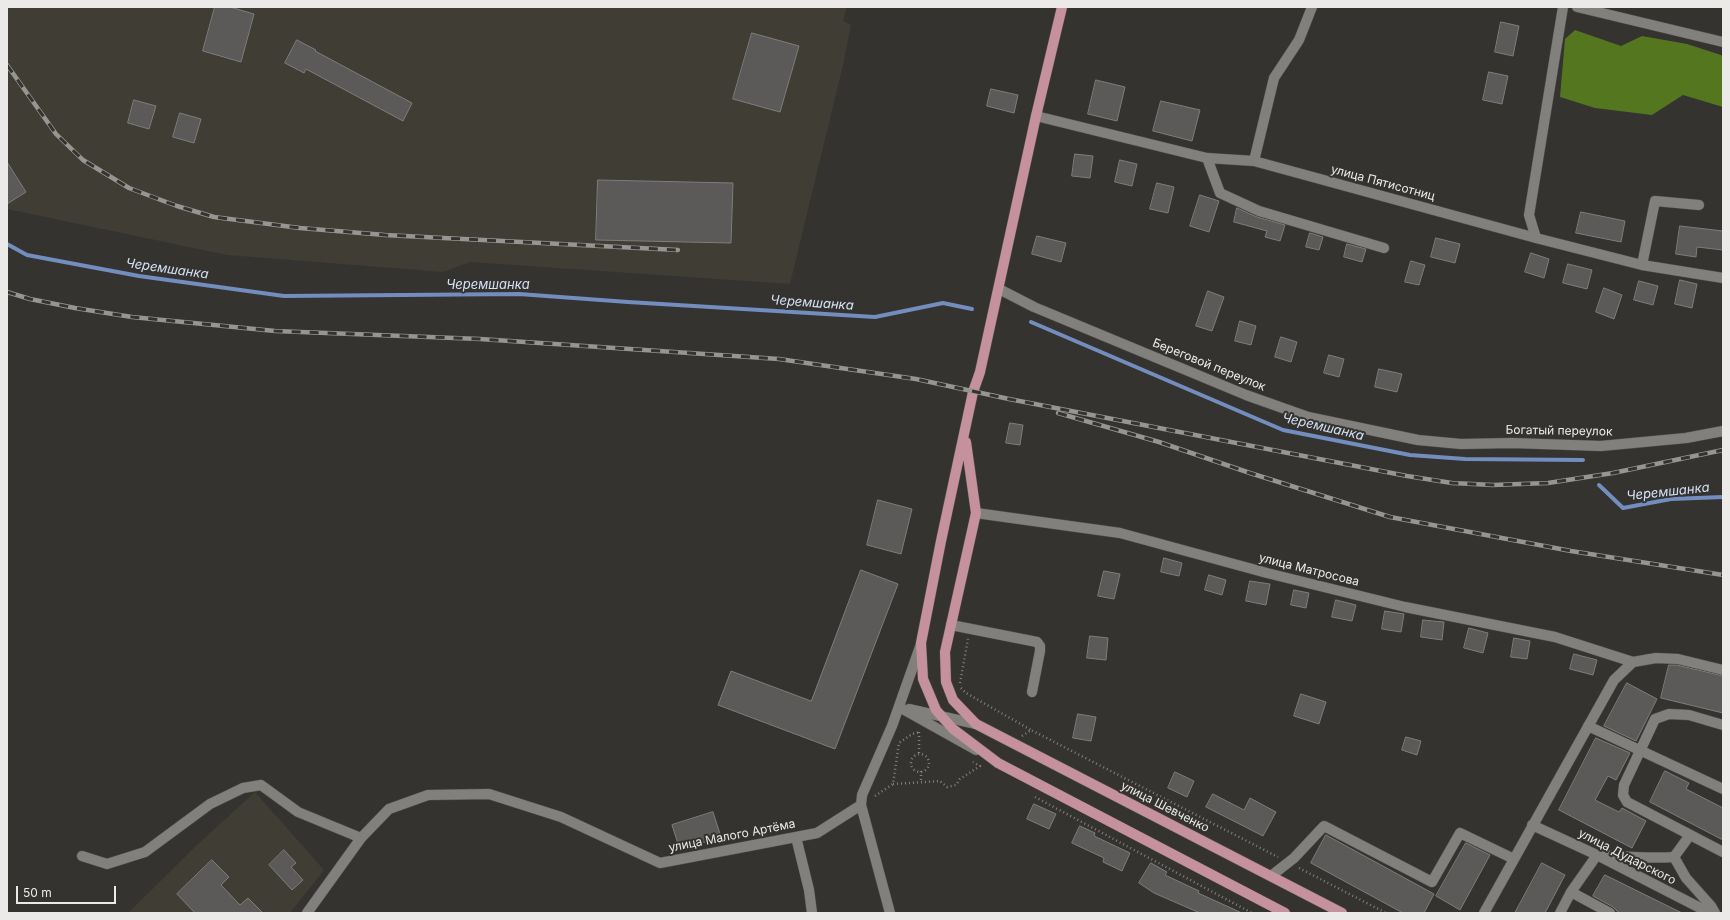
<!DOCTYPE html>
<html>
<head>
<meta charset="utf-8">
<style>
  body { margin:0 }
  #map { position:relative; width:1730px; height:920px; overflow:hidden; background:#343330; font-family:Inter,sans-serif }
  canvas { display:block }
  .frame { position:absolute; inset:0; border:8px solid #ebeae8; pointer-events:none }
  .scale { position:absolute; left:16px; top:886px; width:100px; height:18px; box-sizing:border-box; border:2px solid #ebeae8; border-top:0; padding-left:5px; font-size:12px; line-height:14px; white-space:nowrap; color:#ebeae8; -webkit-text-stroke:3px #343330; paint-order:stroke }
</style>
</head>
<body>
<div id="map">
<canvas width="1730" height="920"></canvas>
<div class="frame"></div>
<div class="scale">50 m</div>
</div>
<script>
const g = document.querySelector('canvas').getContext('2d');
g.lineJoin = 'round';
function fillPath(path, color) { g.fillStyle = color; g.fill(path, 'evenodd'); }
function trace(path, color, width, dash) { g.strokeStyle = color; g.lineWidth = width; g.lineCap = dash ? 'butt' : 'round'; g.setLineDash(dash || []); g.stroke(path); }
function drawText(font, color, halo, rows, align = 'center') {
  g.font = font + ' Inter,sans-serif'; g.lineWidth = 4; g.setLineDash([]); g.textBaseline = 'middle'; g.strokeStyle = halo; g.fillStyle = color; for (const [text, x, y, turn = 0] of rows) {
    g.save(); g.translate(x, y); g.rotate((+turn || 0) * Math.PI / 180); g.textAlign = isNaN(turn) ? turn : align; if (halo) g.strokeText(text, 0, 0); g.fillText(text, 0, 0); g.restore();
  }
}
fillPath(new Path2D(`
  M7 7H847L843 21 851 25 843 65 790 284 470 262 443 272 227 255 7 209Z
  M255 792 324 870 290 913H128L198 844Z`), '#403d35');
fillPath(new Path2D(`
  M1575 30 1621 46 1642 36 1687 44 1721 55 1723 57V107L1683 95 1652 115 1595 108 1560 97 1565 39Z`), '#54761f');
trace(new Path2D(`
  M7 244 27 255 139 276 284 296 519 294 628 302 875 317 943 303 972 309
  M1031 322 1283 430 1410 455 1465 459 1583 460
  M1599 485 1623 508 1671 499 1723 497`), '#738dbe', 4);
const building = new Path2D(`
  M215 7H230L254 14 241 62 203 51Z
  M1501 22 1519 26 1513 56 1495 52Z
  M752 33 799 46 780 112 733 99Z
  M297 40 316 50 315 51 412 103 403 121 306 69 304 73 285 63Z
  M1489 72 1508 76 1502 104 1483 100Z
  M1096 80 1125 87 1117 121 1088 114Z
  M991 89 1018 95 1014 113 987 106Z
  M134 100 156 106 149 129 128 123Z
  M1161 101 1200 110 1192 141 1153 131Z
  M180 113 201 119 194 143 173 137Z
  M1075 154 1093 156 1090 178 1072 176Z
  M1120 160 1137 164 1132 186 1115 182Z
  M7 162 26 192 7 204Z
  M598 180 733 183 731 243 596 240Z
  M1157 183 1174 187 1168 213 1150 209Z
  M1200 195 1219 201 1209 232 1190 226Z
  M1237 208 1257 217 1285 225 1280 241 1265 237 1267 231 1234 222Z
  M1581 212 1625 221 1621 242 1576 233Z
  M1680 226 1723 231V250L1697 247 1696 257 1676 254Z
  M1310 233 1323 237 1319 250 1306 247Z
  M1037 236 1066 243 1061 262 1032 254Z
  M1436 238 1460 244 1455 263 1431 257Z
  M1347 244 1366 249 1362 262 1344 257Z
  M1531 253 1549 259 1544 278 1525 272Z
  M1411 261 1425 265 1419 285 1405 282Z
  M1568 264 1592 270 1587 289 1563 283Z
  M1680 280 1697 284 1692 308 1675 304Z
  M1639 281 1658 286 1653 305 1634 300Z
  M1604 288 1622 295 1614 319 1596 312Z
  M1208 291 1224 297 1212 331 1196 326Z
  M1240 321 1256 326 1251 345 1235 341Z
  M1281 337 1297 342 1291 362 1275 357Z
  M1329 355 1344 359 1339 377 1324 373Z
  M1379 369 1402 374 1397 392 1375 387Z
  M1010 423 1023 425 1020 445 1006 443Z
  M878 500 912 509 901 554 867 545Z
  M1164 558 1182 563 1179 576 1161 572Z
  M861 570 898 584 835 749 718 705 731 671 811 701Z
  M1104 571 1120 574 1114 599 1098 596Z
  M1209 575 1226 580 1222 595 1205 590Z
  M1250 581 1270 584 1266 605 1246 601Z
  M1294 590 1309 593 1306 608 1291 605Z
  M1336 600 1356 605 1352 621 1332 617Z
  M1385 611 1404 614 1401 632 1382 629Z
  M1423 620 1444 622 1442 640 1421 637Z
  M1469 628 1488 633 1483 653 1464 648Z
  M1090 636 1108 638 1106 660 1087 658Z
  M1514 638 1530 641 1527 659 1511 657Z
  M1574 654 1597 660 1593 675 1570 669Z
  M1669 665H1677L1723 676V713L1661 698Z
  M1627 683 1657 699 1636 741 1604 726Z
  M1301 694 1326 702 1319 724 1294 716Z
  M1078 714 1096 717 1091 741 1073 738Z
  M1406 737 1421 741 1417 755 1402 750Z
  M1596 738 1630 753 1616 780 1608 776 1595 800 1619 812 1622 808 1646 821 1632 848 1559 810Z
  M1665 771 1689 783 1686 789 1723 808V840L1650 802Z
  M1175 772 1194 781 1187 797 1168 788Z
  M1213 794 1244 810 1250 798 1276 812 1263 836 1206 807Z
  M1034 804 1056 814 1049 829 1027 819Z
  M713 812 721 837 680 850 672 825Z
  M1080 826 1095 833 1094 836 1130 853 1122 871 1103 862 1104 858 1072 843Z
  M1326 835 1434 894 1424 913H1403L1311 863Z
  M1466 843 1490 855 1460 910 1436 896Z
  M284 850 296 863 291 867 303 880 292 890 269 865Z
  M212 860 229 877 221 885 240 905 248 898 263 913H195L177 894Z
  M1151 863 1167 872 1165 875 1199 891 1198 893 1242 913H1200L1154 893 1139 883Z
  M1542 863 1565 875 1545 913H1515Z
  M1605 875 1682 913H1619L1613 907 1593 896Z`);
fillPath(building, '#5b5a58');
trace(building, '#7f7d7b', 1);
const minor = new Path2D(`
  M1577 7 1723 42
  M1036 116 1207 158 1254 161 1536 238 1642 265 1723 278
  M1207 158 1220 193 1259 211 1384 248
  M1254 161 1274 78 1299 40 1312 7
  M1536 238 1529 215 1563 7
  M1642 265 1655 201 1699 205
  M999 289 1034 307 1246 395 1308 417 1418 440 1461 444 1512 443 1601 446 1686 438 1723 431
  M976 513 1120 533 1267 573 1405 607 1555 637 1633 662
  M951 625 1037 642 1040 646V651L1032 692
  M899 707 976 750
  M909 709 976 724
  M1723 725 1689 715 1669 714 1655 719 1624 785 1623 795 1627 802 1723 852
  M1588 726 1723 789
  M1532 825 1597 855 1710 913
  M796 837 809 890 812 913
  M82 856 107 864 145 852 210 804 243 788 261 785 298 812 361 838
  M1674 857 1686 878 1711 906 1715 913
  M1271 876 1294 858 1324 826 1432 882 1460 833 1514 859
  M1571 892 1610 913
  M307 913 361 838 389 809 428 795 489 794 561 817 660 863 817 833 861 805
  M890 913 861 805 862 795 892 726 921 644
  M1484 913 1614 680 1633 662 1656 658 1678 659 1723 670
  M1560 913 1571 892 1597 855C1623 856 1648 859 1674 857L1690 835`);
const major = new Path2D(`
  M1062 7 1036 116 980 372 973 392 941 541 921 643 923 679 936 710 953 729 998 763 1285 913
  M966 442 976 513 945 652 946 682 953 700 976 724 1342 913`);
trace(minor, '#51504e', 11);
trace(major, '#51504e', 11);
trace(new Path2D(`
  M960 683 968 639
  M961 688 966 693 1031 730
  M919 732V754
  M1022 736 1031 730 1278 857
  M911 763a9 9 0 1 1 18 0a9 9 0 1 1-18 0Z
  M921 771V782
  M893 784 940 781 947 787 956 785 960 779 980 766 973 762
  M875 796 893 784 899 743 912 734 920 732
  M1035 797 1252 913
  M1299 868 1386 913`), '#81807e', 2.5, [1, 3]);
trace(minor, '#81807d', 10);
trace(major, '#c4919d', 10);
const rail = new Path2D(`
  M7 65 56 134 83 160 129 188 177 206 214 217 300 228 385 235 678 250
  M7 292 30 299 75 308 132 317 275 331 480 339 779 359 916 379 1009 399 1407 476 1452 483 1493 485 1548 483 1613 473 1723 450
  M1058 413 1159 442 1250 473 1390 517 1571 551 1723 575`);
trace(rail, '#969592', 4.5);
trace(rail, '#343330', 3, [9]);
drawText('12px', '#ebeae8', '#343330', [
  ["улица Пятисотниц",1383,183,15],
  ["Береговой переулок",1209,365,22],
  ["Богатый переулок",1559,431,1],
  ["улица Матросова",1309,570,14],
  ["улица Шевченко",1165,807,27],
  ["улица Малого Артёма",732,836,-11],
  ["улица Дударского",1627,857,27]
]);
drawText('italic 13px', '#d5e0f4', '#343330', [
  ["Черемшанка",167,269,8],
  ["Черемшанка",488,285],
  ["Черемшанка",812,303,4],
  ["Черемшанка",1323,427,13],
  ["Черемшанка",1668,492,-6]
]);
</script>
</body>
</html>
